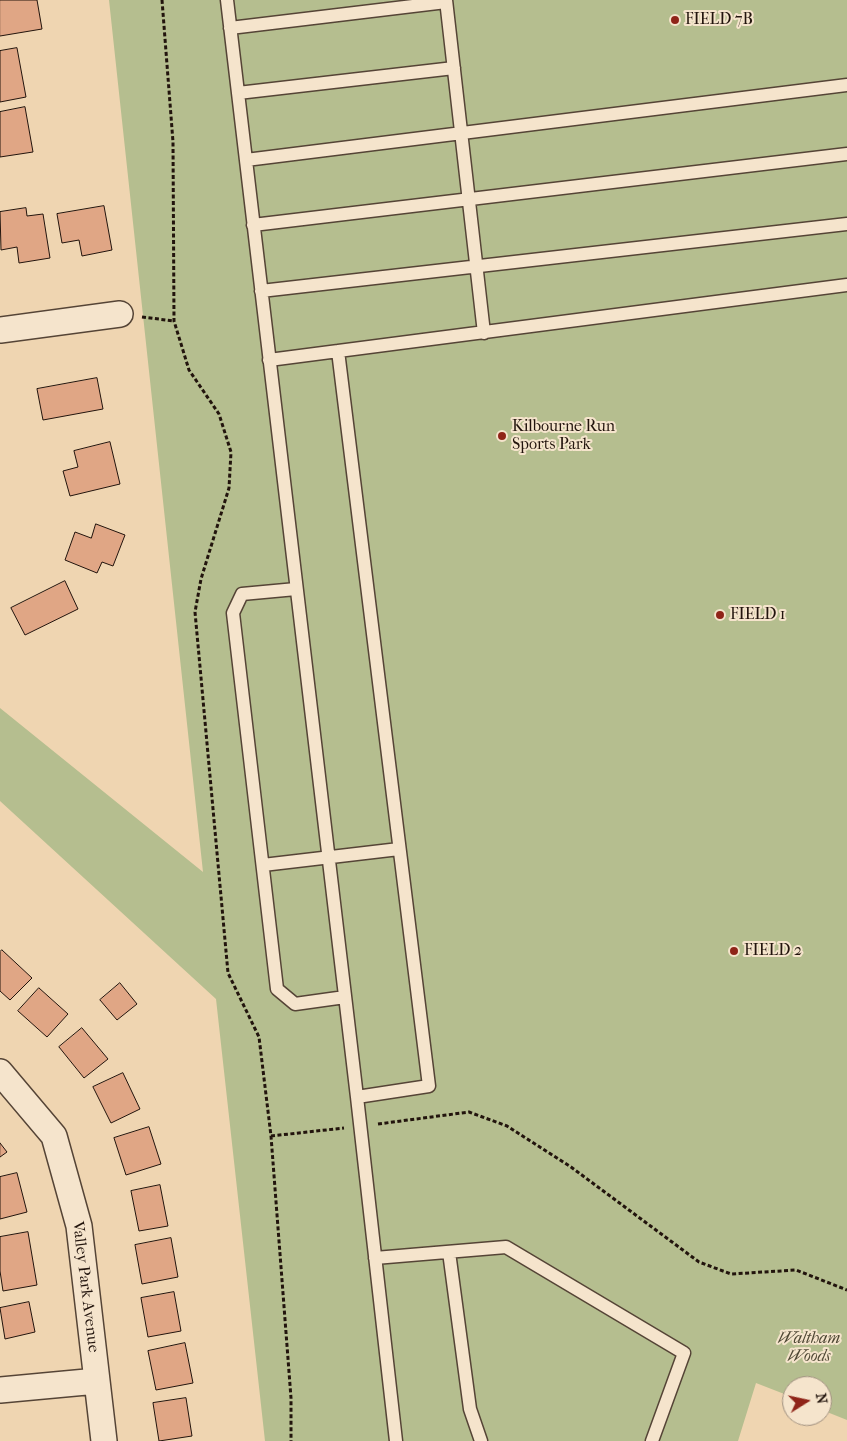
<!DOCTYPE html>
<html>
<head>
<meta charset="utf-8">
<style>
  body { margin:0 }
  #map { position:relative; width:847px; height:1441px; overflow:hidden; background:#efd5b1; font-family:"IM FELL French Canon",serif }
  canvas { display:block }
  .north { position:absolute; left:782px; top:1376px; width:50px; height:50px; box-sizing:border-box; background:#f5e4cc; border:1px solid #a19180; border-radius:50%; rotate:80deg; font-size:14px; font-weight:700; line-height:20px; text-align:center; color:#22140d }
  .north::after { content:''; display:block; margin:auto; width:18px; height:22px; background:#8f2418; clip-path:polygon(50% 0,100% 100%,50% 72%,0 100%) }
</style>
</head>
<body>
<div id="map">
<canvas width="847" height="1441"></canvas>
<div class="north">N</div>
</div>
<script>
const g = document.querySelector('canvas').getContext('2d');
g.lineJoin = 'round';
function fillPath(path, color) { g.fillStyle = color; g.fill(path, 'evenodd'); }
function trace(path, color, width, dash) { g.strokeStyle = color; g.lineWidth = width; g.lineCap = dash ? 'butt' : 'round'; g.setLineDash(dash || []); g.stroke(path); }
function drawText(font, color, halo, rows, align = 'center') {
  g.font = font + ' "IM FELL French Canon",serif'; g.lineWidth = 4; g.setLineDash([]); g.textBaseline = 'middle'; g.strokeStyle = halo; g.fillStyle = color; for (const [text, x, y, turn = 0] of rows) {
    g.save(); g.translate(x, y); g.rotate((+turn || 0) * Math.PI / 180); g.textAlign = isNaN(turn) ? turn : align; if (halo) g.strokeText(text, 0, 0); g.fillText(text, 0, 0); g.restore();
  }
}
fillPath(new Path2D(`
  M109 0H847V1420L822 1410V1386H792V1397L756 1383 738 1441H265L216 999 0 801V708L203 872Z`), '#b5be8f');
const building = new Path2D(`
  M0 0H37L42 29 0 36Z
  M17 48 26 97 0 102V51Z
  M25 107 33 152 0 157V112Z
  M104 206 112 250 82 256 79 240 62 243 57 214Z
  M26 208 27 216 43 214 50 258 19 263 17 247 1 250 0 212Z
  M97 378 103 409 43 420 37 389Z
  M110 442 120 484 70 496 63 471 78 467 74 451Z
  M96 524 125 535 113 566 102 562 97 573 65 560 75 532 91 538Z
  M65 581 78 609 25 635 11 608Z
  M2 950 32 978 10 1000 0 991V952Z
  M120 983 137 1004 117 1020 100 1000Z
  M39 988 68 1014 47 1037 18 1011Z
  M82 1028 108 1059 84 1078 59 1047Z
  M123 1073 140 1109 111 1123 93 1087Z
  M149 1127 161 1164 126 1175 114 1138Z
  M0 1143 7 1152 0 1157Z
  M17 1173 27 1212 0 1219V1177Z
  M160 1185 168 1226 139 1231 131 1191Z
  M28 1232 37 1285 3 1291 0 1271V1237Z
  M171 1238 178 1277 142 1284 135 1245Z
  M174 1292 181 1331 148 1337 141 1298Z
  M29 1302 35 1332 5 1339 0 1308Z
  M185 1343 193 1383 156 1390 148 1351Z
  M186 1398 192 1436 159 1441 153 1403Z`);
fillPath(building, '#e0a685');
trace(building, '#22140d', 1);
const lane = new Path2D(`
  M227 0 357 1097 396 1441
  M446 0 484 333
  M230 28 446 2
  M238 93 454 68
  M246 160 847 85
  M253 225 847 154
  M261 291 847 224
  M338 351 429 1086 357 1097
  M269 360 847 285
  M296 589 242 594 233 613 277 989 295 1004 345 997
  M263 865 399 849
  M449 1252 470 1409 481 1441
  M375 1258 506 1247 684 1353 652 1441`);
const street = new Path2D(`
  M0 330 120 314
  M0 1072 54 1136 79 1226 104 1441
  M0 1390 97 1381`);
trace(lane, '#554436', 15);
trace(street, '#554436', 28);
trace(new Path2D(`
  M162 0 173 142 174 321 189 370 219 414 231 452 229 488 201 579 195 612 228 973 259 1037 271 1136 291 1398V1441
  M142 317 174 321
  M378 1124 469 1112 507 1126 571 1167 699 1262 731 1274 796 1270 847 1290
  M271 1136 344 1128`), '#22140d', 3, [4, 2.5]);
trace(lane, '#f5e4cc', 12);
trace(street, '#f5e4cc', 25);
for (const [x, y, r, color] of [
  [675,20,5,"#8f2418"],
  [502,436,5,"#8f2418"],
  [720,615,5,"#8f2418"],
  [734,951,5,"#8f2418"]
]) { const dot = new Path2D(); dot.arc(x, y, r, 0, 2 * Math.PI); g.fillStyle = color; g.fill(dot); trace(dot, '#f5e4cc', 2); }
drawText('16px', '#22140d', '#f5e4cc', [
  ["FIELD 7B",685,20],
  ["Kilbourne Run",512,427],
  ["Sports Park",512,445],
  ["FIELD 1",730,615],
  ["FIELD 2",744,951]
], 'left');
drawText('16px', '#22140d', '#f5e4cc', [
  ["Valley Park Avenue",85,1287,83]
]);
drawText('italic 16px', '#4e4734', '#f5e4cc', [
  ["Waltham",809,1339],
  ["Woods",809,1357]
]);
</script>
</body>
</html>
